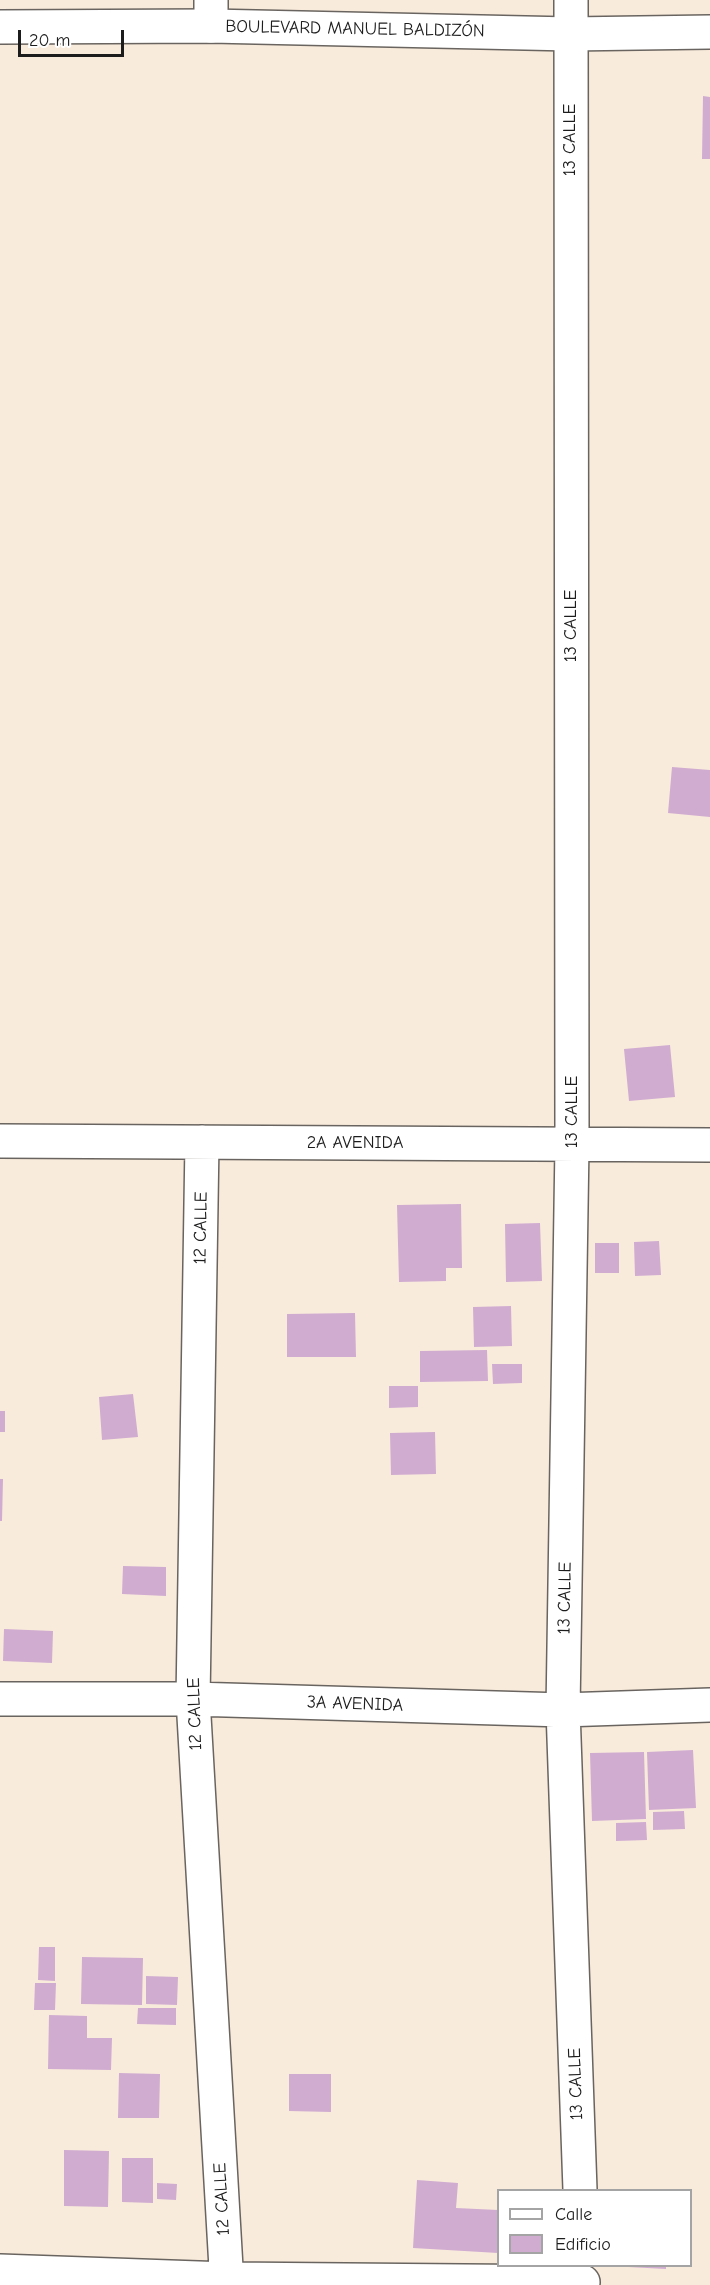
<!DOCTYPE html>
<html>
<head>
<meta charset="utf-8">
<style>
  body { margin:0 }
  #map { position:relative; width:710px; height:2285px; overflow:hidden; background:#f9ebdb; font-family:"Comic Neue",sans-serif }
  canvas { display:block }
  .legend { position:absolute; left:497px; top:2189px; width:195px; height:78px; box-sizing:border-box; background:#fff; border:2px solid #a4a4a4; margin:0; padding:8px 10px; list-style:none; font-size:18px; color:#1c1c1c }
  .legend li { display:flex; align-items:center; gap:12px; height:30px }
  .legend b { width:30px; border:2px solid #a4a4a4 }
  .scale { position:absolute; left:18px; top:30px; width:106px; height:27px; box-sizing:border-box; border:3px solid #1c1c1c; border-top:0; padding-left:8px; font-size:18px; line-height:21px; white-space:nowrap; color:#1c1c1c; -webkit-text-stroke:4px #fff; paint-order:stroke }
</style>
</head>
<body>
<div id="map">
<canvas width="710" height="2285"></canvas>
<ul class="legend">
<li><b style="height:8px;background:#fff"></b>Calle</li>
<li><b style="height:16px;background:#d0acd1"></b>Edificio</li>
</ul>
<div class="scale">20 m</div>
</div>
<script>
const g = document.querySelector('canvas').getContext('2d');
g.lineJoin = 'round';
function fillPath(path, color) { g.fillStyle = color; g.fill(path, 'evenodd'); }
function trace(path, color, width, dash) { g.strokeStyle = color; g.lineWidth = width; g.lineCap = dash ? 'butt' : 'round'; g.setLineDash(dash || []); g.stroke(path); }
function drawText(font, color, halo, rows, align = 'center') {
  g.font = font + ' "Comic Neue",sans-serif'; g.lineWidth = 4.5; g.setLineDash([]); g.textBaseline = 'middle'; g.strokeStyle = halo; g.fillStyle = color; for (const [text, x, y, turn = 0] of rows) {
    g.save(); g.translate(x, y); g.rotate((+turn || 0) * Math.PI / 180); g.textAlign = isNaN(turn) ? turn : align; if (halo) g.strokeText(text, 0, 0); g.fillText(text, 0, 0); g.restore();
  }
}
fillPath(new Path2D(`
  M703 96 710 97V159H702Z
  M672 767 710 770V817L668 813Z
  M670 1045 675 1097 629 1101 624 1049Z
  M461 1204 462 1268H446V1281L399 1282 397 1205Z
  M540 1223 542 1281 506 1282 505 1224Z
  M659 1241 661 1275 635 1276 634 1242Z
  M595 1243H619V1273H595Z
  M511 1306 512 1346 474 1347 473 1307Z
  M355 1313 356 1357H287V1314Z
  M487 1350 488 1381 420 1382V1351Z
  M492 1364H522V1383L493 1384Z
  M389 1386H418V1407L389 1408Z
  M133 1394 138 1437 102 1440 99 1397Z
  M0 1411H5V1432H0Z
  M435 1432 436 1474 391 1475 390 1433Z
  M0 1479H3L2 1521H0Z
  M123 1566 166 1567V1596L122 1594Z
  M4 1629 53 1631 52 1663 3 1661Z
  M693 1750 696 1808 649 1810 647 1752Z
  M644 1752 646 1819 592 1821 590 1753Z
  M684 1811 685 1829 653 1830V1812Z
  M646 1822 647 1840 616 1841V1823Z
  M39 1947H55V1981L38 1980Z
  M82 1957 143 1958 142 2005 81 2004Z
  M146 1976 178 1977 177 2005 146 2004Z
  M35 1983H56L55 2010H34Z
  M138 2008H176V2025L137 2024Z
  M49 2015 87 2016V2038H112L111 2070 48 2069Z
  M119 2073 160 2074 159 2118H118Z
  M289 2074H331V2112L289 2111Z
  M64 2150 109 2151 108 2207 64 2206Z
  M122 2158H153V2203L122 2202Z
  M417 2180 458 2183 456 2208 498 2210V2253L413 2248Z
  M157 2183 177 2184 176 2200 157 2199Z
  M628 2266H666V2269L628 2267Z`), '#d0acd1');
const street = new Path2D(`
  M211 0V26
  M571 0 572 1145 563 1710 580 2190
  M0 1141 710 1145
  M202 1142 193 1699 227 2285
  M0 1699H193L563 1710 710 1705
  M0 2271 227 2279 583 2282`);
const secondary = new Path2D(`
  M0 27 211 26 570 34 710 32`);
trace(street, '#69645f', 36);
trace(secondary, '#69645f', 36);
trace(street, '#fff', 33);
trace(secondary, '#fff', 33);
drawText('18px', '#1c1c1c', '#fff', [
  ["BOULEVARD MANUEL BALDIZÓN",355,29,1],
  ["13 CALLE",570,140,-90],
  ["13 CALLE",571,626,-90],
  ["13 CALLE",572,1112,-90],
  ["2A AVENIDA",355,1143],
  ["12 CALLE",201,1228,-89],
  ["13 CALLE",565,1598,-89],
  ["3A AVENIDA",355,1704,2],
  ["12 CALLE",195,1714,-92],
  ["13 CALLE",576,2084,-92],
  ["12 CALLE",222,2199,-93]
]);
</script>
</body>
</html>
